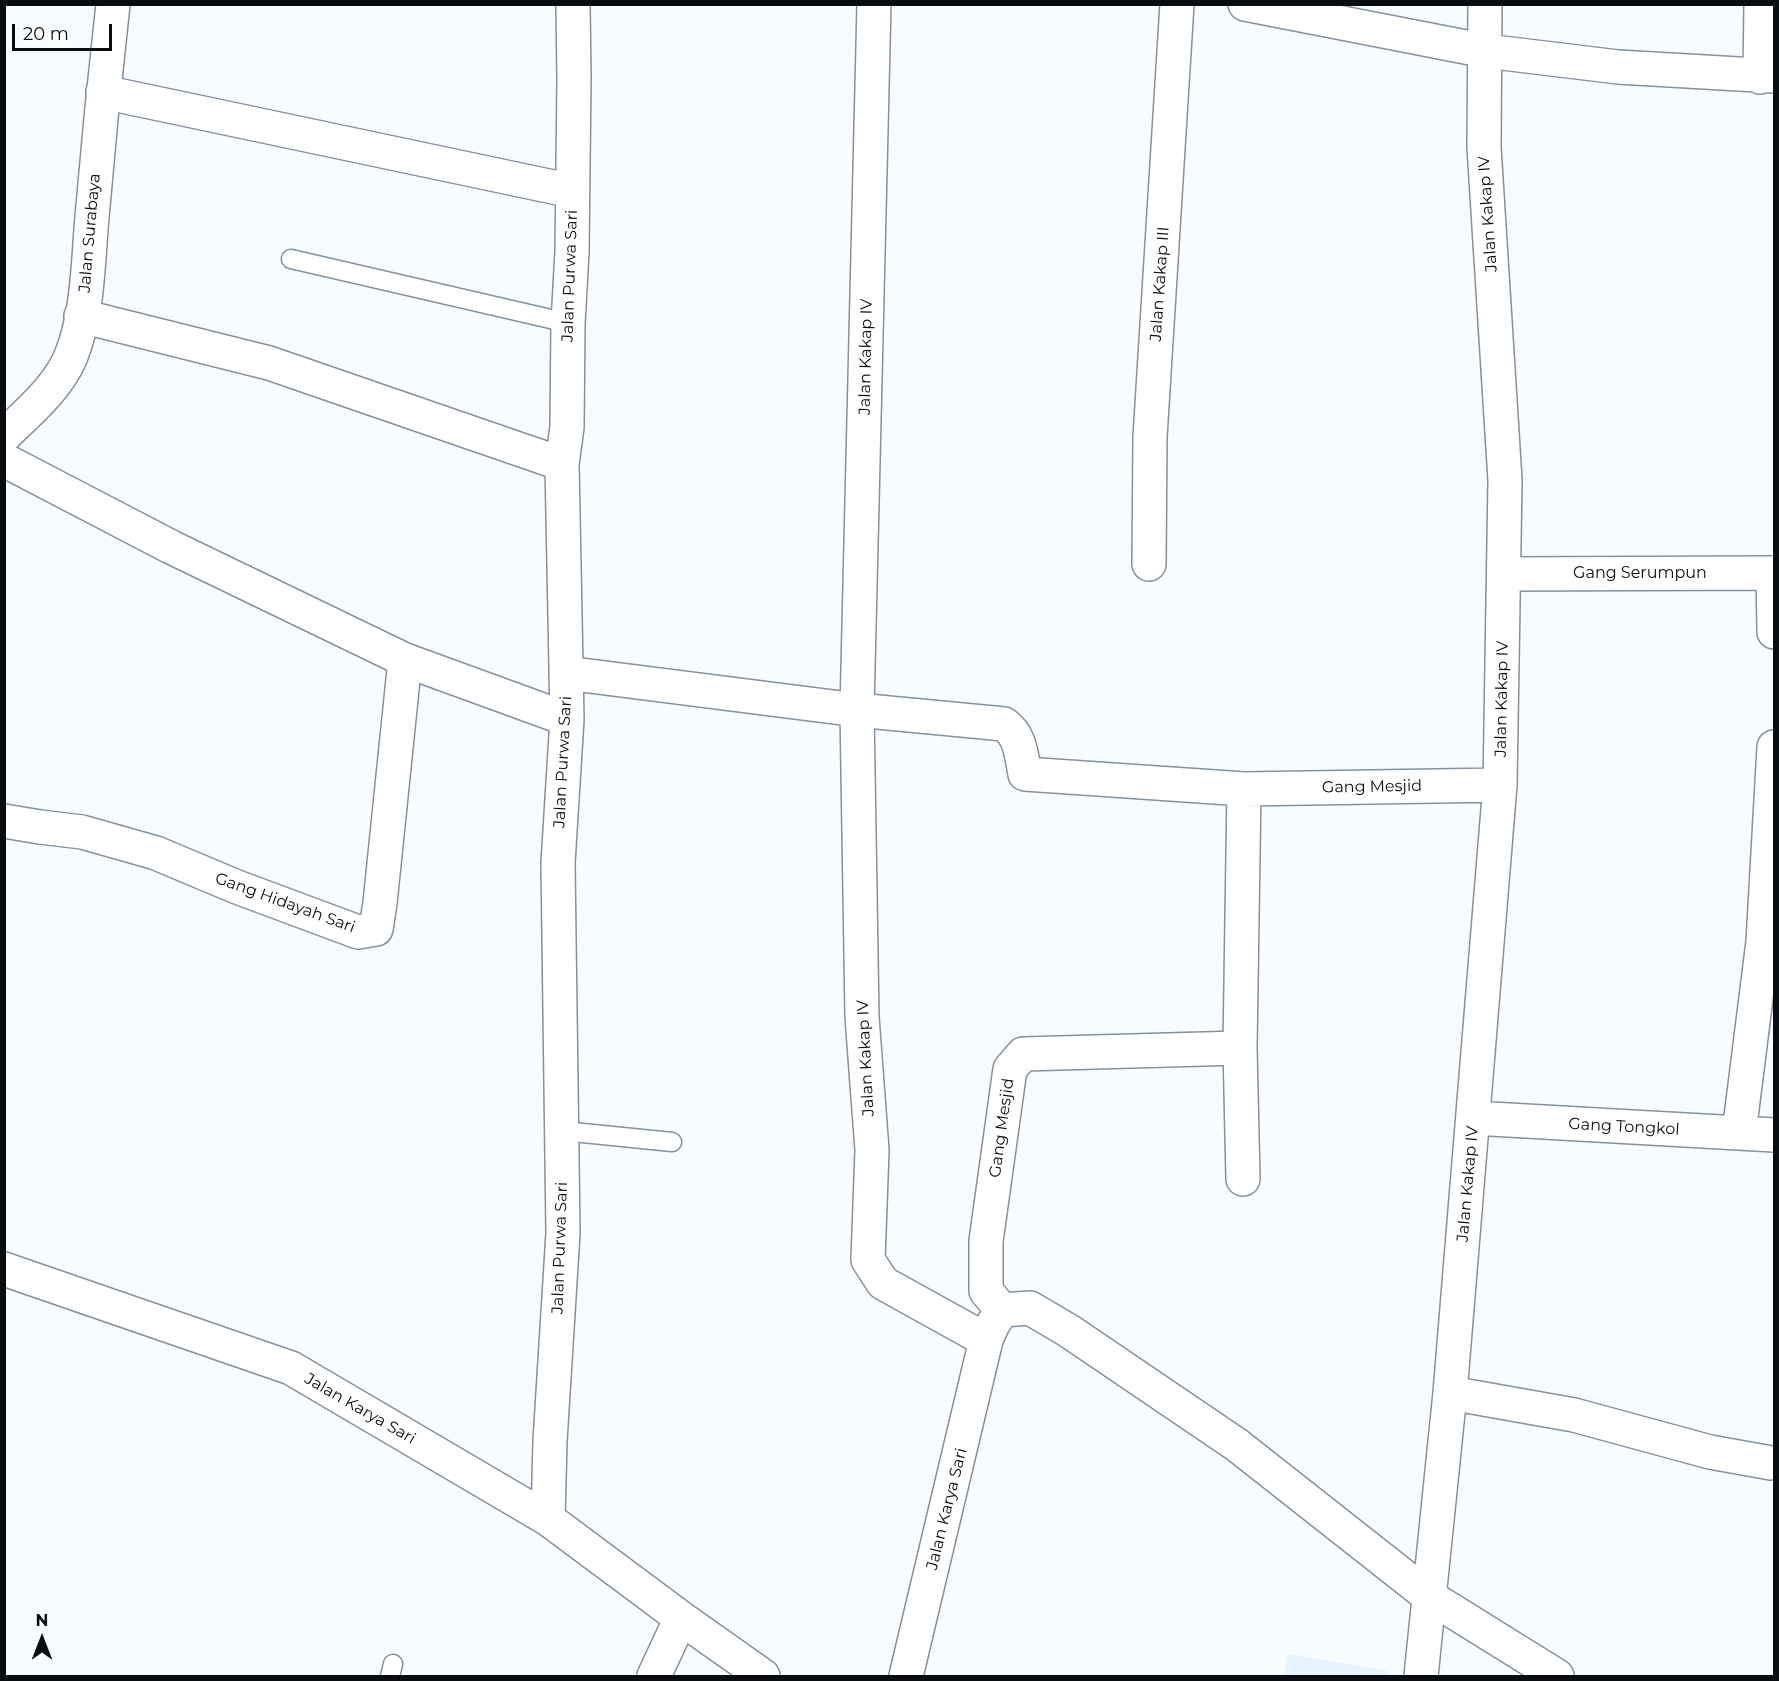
<!DOCTYPE html>
<html>
<head>
<meta charset="utf-8">
<style>
  body { margin:0 }
  #map { position:relative; width:1779px; height:1681px; overflow:hidden; background:#f9fcff; font-family:Montserrat,sans-serif }
  canvas { display:block }
  .frame { position:absolute; inset:0; border:6px solid #090d12; pointer-events:none }
  .north { position:absolute; left:12px; top:1609px; width:60px; height:60px; -webkit-text-stroke:4px #fff; paint-order:stroke; rotate:0deg; font-size:16px; font-weight:700; line-height:24px; text-align:center; color:#090d12 }
  .north::after { content:''; display:block; margin:auto; width:21px; height:27px; background:#090d12; clip-path:polygon(50% 0,100% 100%,50% 72%,0 100%) }
  .scale { position:absolute; left:12px; top:24px; width:100px; height:27px; box-sizing:border-box; border:3px solid #090d12; border-top:0; padding-left:8px; font-size:18px; line-height:21px; white-space:nowrap; color:#090d12; -webkit-text-stroke:4px #fff; paint-order:stroke }
</style>
</head>
<body>
<div id="map">
<canvas width="1779" height="1681"></canvas>
<div class="frame"></div>
<div class="north">N</div>
<div class="scale">20 m</div>
</div>
<script>
const g = document.querySelector('canvas').getContext('2d');
g.lineJoin = 'round';
function fillPath(path, color) { g.fillStyle = color; g.fill(path, 'evenodd'); }
function trace(path, color, width, dash) { g.strokeStyle = color; g.lineWidth = width; g.lineCap = dash ? 'butt' : 'round'; g.setLineDash(dash || []); g.stroke(path); }
function drawText(font, color, halo, rows, align = 'center') {
  g.font = font + ' Montserrat,sans-serif'; g.lineWidth = 5; g.setLineDash([]); g.textBaseline = 'middle'; g.strokeStyle = halo; g.fillStyle = color; for (const [text, x, y, turn = 0] of rows) {
    g.save(); g.translate(x, y); g.rotate((+turn || 0) * Math.PI / 180); g.textAlign = isNaN(turn) ? turn : align; if (halo) g.strokeText(text, 0, 0); g.fillText(text, 0, 0); g.restore();
  }
}
fillPath(new Path2D(`
  M1288 1654 1388 1671 1387 1676H1284Z`), '#e7f3fe');
const lane = new Path2D(`
  M291 259 568 323
  M563 1131 672 1142
  M390 1676 393 1664`);
const street = new Path2D(`
  M874 4 857 710 862 1017 872 1150 868 1260 883 1283 986 1340
  M1245 4 1486 51 1618 67 1774 76
  M1760 77 1761 4
  M103 92 572 191
  M81 316 269 363 562 464
  M4 460 171 547 405 660 567 719
  M1149 564 1150 437 1177 4
  M1773 573 1774 632
  M1505 574 1774 573
  M566 673 857 710 1004 724C1021 736 1021 755 1025 774L1244 789 1500 785
  M4 821 40 827 82 832 156 853 237 887 358 932 376 929 380 903 405 660
  M1473 1118 1774 1135
  M1739 1133 1763 942 1774 747
  M1243 1179 1240 1048 1244 789
  M4 1269 291 1368 548 1519 681 1618 763 1676
  M1002 1310 986 1291V1241L1010 1069 1023 1054 1240 1048
  M1450 1393 1574 1415 1710 1452 1771 1463
  M548 1519 550 1441 563 1233 558 863 567 719 562 464 567 427 568 323 572 252 574 79 573 4
  M654 1676 681 1618
  M906 1676 986 1340 993 1324 1002 1310 1030 1308 1069 1331 1237 1445 1430 1597 1557 1676
  M1421 1676 1450 1393 1500 785 1505 480 1484 147 1485 4`);
const secondary = new Path2D(`
  M4 436C28 412 58 388 71 356 88 314 88 263 92 217 98 146 105 75 113 4`);
trace(lane, '#85919d', 21);
trace(street, '#85919d', 36);
trace(secondary, '#85919d', 36);
trace(lane, '#fff', 18);
trace(street, '#fff', 33);
trace(secondary, '#fff', 33);
drawText('16px', '#090d12', '#fff', [
  ["Jalan Kakap IV",1488,214,-94],
  ["Jalan Surabaya",90,233,-85],
  ["Jalan Purwa Sari",570,276,-88],
  ["Jalan Kakap III",1160,284,-86],
  ["Jalan Kakap IV",866,357,-89],
  ["Gang Serumpun",1640,573],
  ["Jalan Kakap IV",1502,699,-89],
  ["Jalan Purwa Sari",563,762,-87],
  ["Gang Mesjid",1372,787,-1],
  ["Gang Hidayah Sari",285,903,20],
  ["Jalan Kakap IV",866,1058,-93],
  ["Gang Tongkol",1624,1127,3],
  ["Gang Mesjid",1002,1128,-82],
  ["Jalan Kakap IV",1468,1184,-85],
  ["Jalan Purwa Sari",560,1248,-88],
  ["Jalan Karya Sari",360,1409,30],
  ["Jalan Karya Sari",947,1509,-76]
]);
</script>
</body>
</html>
